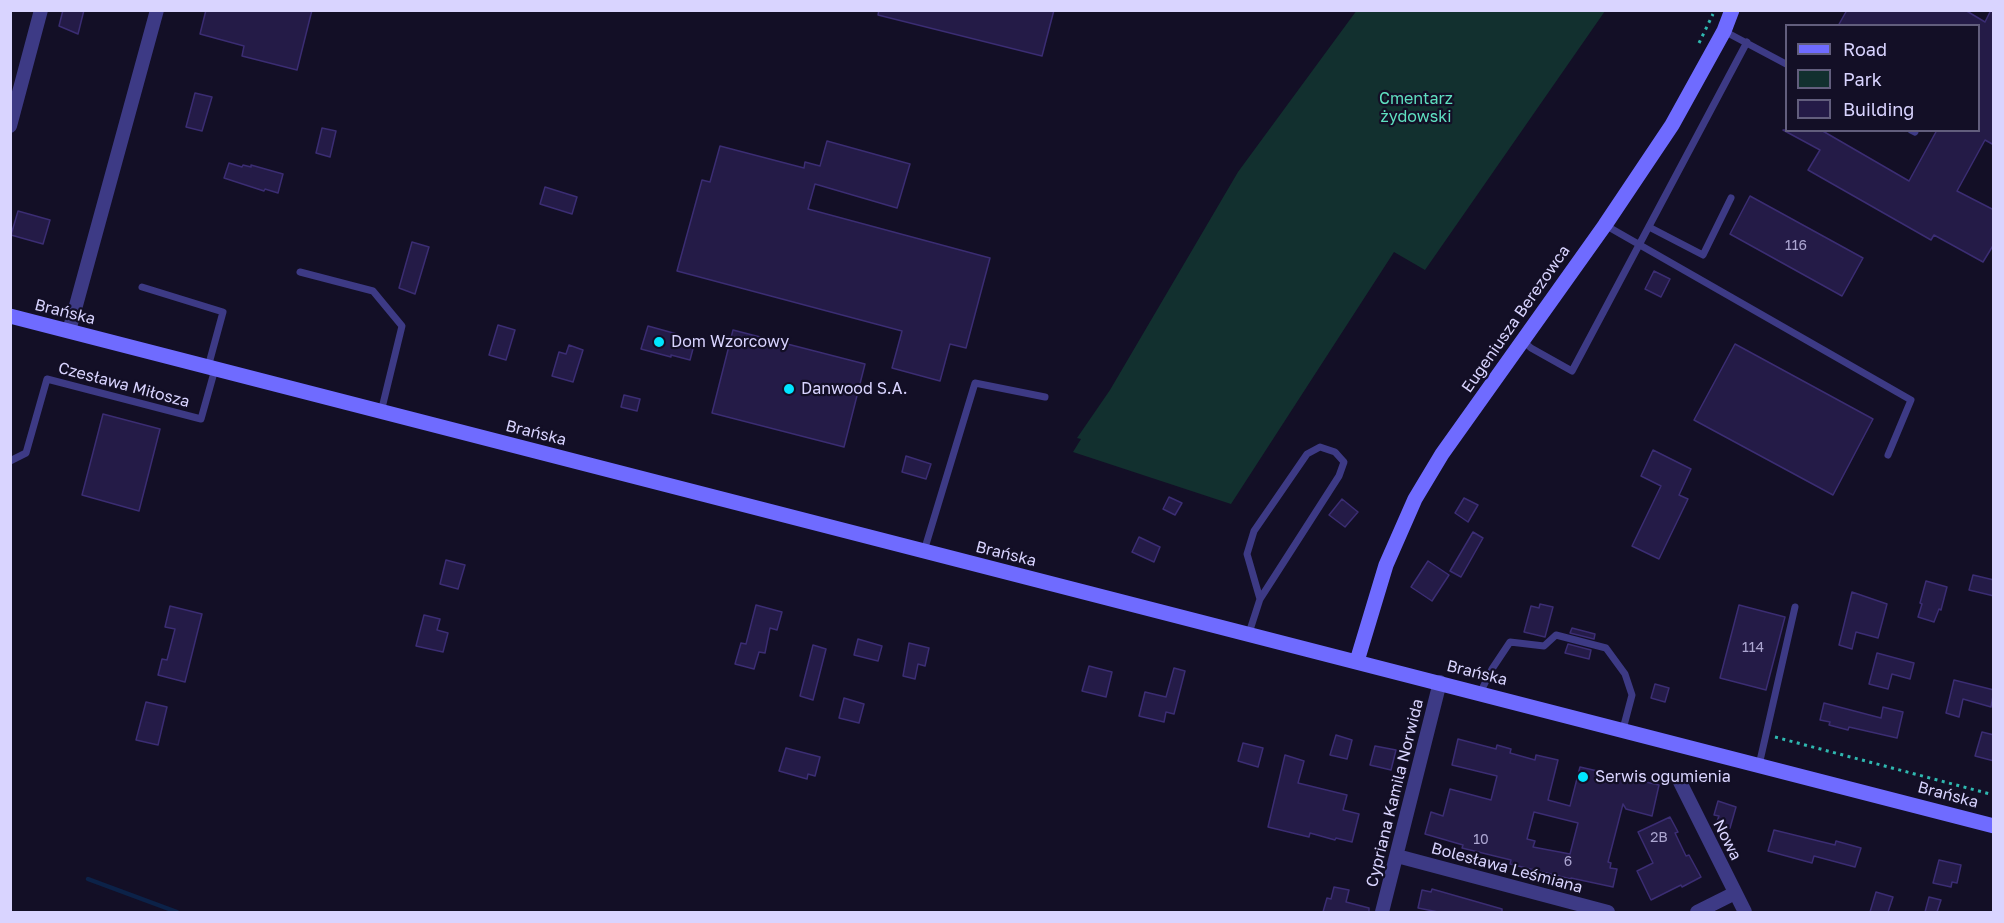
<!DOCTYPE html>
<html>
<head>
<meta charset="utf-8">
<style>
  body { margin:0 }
  #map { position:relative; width:2004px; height:923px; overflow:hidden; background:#130f26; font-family:"Golos Text",sans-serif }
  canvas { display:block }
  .frame { position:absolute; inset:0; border:12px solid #d9d4ff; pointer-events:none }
  .legend { position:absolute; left:1785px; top:24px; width:195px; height:108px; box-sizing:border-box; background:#130f26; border:2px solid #625e7d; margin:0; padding:8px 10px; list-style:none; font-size:18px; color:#d9d4ff }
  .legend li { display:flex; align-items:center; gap:12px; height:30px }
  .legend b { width:30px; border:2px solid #625e7d }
</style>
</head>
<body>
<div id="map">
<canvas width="2004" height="923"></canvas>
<div class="frame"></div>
<ul class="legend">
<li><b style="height:8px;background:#6f6bff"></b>Road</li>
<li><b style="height:16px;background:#12302f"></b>Park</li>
<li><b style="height:16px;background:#241b47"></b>Building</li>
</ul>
</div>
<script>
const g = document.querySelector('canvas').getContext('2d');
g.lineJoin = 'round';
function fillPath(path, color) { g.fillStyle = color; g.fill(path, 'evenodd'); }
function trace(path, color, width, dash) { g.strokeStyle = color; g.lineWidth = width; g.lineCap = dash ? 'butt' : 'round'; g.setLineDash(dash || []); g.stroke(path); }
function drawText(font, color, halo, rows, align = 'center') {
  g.font = font + ' "Golos Text",sans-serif'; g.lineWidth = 4.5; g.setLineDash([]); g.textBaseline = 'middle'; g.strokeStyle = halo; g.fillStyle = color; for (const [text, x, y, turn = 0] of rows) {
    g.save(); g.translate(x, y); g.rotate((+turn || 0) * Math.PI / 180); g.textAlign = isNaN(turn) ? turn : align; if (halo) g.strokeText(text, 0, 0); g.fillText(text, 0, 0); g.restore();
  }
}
fillPath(new Path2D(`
  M1357 10 1605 11 1425 270 1394 252 1231 504 1073 452 1081 439 1077 438 1110 390 1238 172Z`), '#12302f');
trace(new Path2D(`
  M88 879 177 912`), '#0c2248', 4.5);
const building = new Path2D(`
  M63 10H84L78 34 59 26Z
  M206 10H312L297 70 242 56 244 46 200 34Z
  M879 10H1054L1042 56 878 15Z
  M1847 10H1965L1985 22 1991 10H1994V145L1985 140 1957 191 1994 210V244L1983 262 1934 235 1931 240 1808 170 1820 150 1783 130H1821L1909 181 1937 130H1978V26H1838Z
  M195 93 212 97 202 131 186 127Z
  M322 128 336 131 330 157 316 153Z
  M827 141 910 164 897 208 815 184 808 209 990 258 966 348 950 344 940 381 892 368 902 331 677 271 702 180 710 182 720 146 804 168 805 162 820 166Z
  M229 163 242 167 243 165 251 167V165L283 174 278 193 265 189 264 191 224 178Z
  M545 187 577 197 572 214 540 204Z
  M1750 196 1863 258 1842 296 1730 234Z
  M18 211 50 220 43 244 11 235Z
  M412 242 429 247 415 294 399 288Z
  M1654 271 1670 279 1661 297 1645 289Z
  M498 325 515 330 506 360 489 355Z
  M648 326 677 334 675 340 694 345 690 360 671 355V357L641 349Z
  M733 330 865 364 844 447 712 413Z
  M1735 344 1873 419 1833 495 1694 420Z
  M569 345 583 350 573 382 552 376 559 352 566 354Z
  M624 395 640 399 637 411 621 407Z
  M103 414 160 429 139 511 82 495Z
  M1653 450 1691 469 1679 495 1688 499 1659 559 1632 546 1661 486 1641 476Z
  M906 456 931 464 926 479 902 472Z
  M1169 497 1182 503 1175 515 1163 509Z
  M1464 498 1478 505 1468 522 1455 513Z
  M1342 499 1358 512 1345 527 1329 515Z
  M1473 532 1483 538 1461 577 1450 571Z
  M1139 537 1160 547 1154 562 1132 552Z
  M446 560 465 565 458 589 440 584Z
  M1428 561 1449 575 1432 601 1411 587Z
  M1973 575 1994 580V596L1969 590Z
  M1926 581 1947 587 1941 610 1939 609 1934 622 1918 617 1922 604 1920 603Z
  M1852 592 1887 604 1878 638 1856 632 1852 649 1839 645Z
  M1540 604 1553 607 1545 637 1524 632 1531 606 1539 608Z
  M756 605 782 612 777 630 770 628 765 653 759 652 754 669 735 664 741 643 746 644Z
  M1739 605 1785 617 1766 690 1720 678Z
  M170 606 202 614 185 682 158 675 162 659 167 660 175 629 165 627Z
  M424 615 440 619 437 630 448 633 443 652 416 646Z
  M1572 628 1595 634 1594 639 1570 633Z
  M858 639 882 646 878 661 854 655Z
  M909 643 929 648 925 666 918 664 915 679 903 676Z
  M1568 644 1591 650 1589 659 1565 653Z
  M813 645 826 649 813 700 800 696Z
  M1877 653 1914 663 1910 679 1892 674 1888 689 1869 684Z
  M1089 666 1112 672 1106 697 1082 691Z
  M1174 668 1185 671 1174 714 1166 712 1164 722 1139 716 1145 692 1166 697Z
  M1954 680 1994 690 1991 707 1963 699 1959 717 1946 713Z
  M1655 684 1669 688 1665 702 1651 698Z
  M844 698 864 704 859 723 839 718Z
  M146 702 167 707 158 745 136 740Z
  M1824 703 1881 718 1883 707 1903 712 1897 738 1849 727 1848 730 1829 725 1830 722 1820 720Z
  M1982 732 1994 735V761L1975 756Z
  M1336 735 1352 740 1347 759 1330 755Z
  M1458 739 1496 749 1497 745 1511 749 1510 753 1535 760 1536 755 1558 760 1548 800 1570 806 1580 767 1659 785 1652 816 1626 809 1623 804 1608 862 1611 863 1610 868 1617 869 1613 887 1571 878V879L1510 864 1511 860 1462 848 1463 845 1425 834 1431 812 1443 816 1450 789 1491 800 1497 776 1452 765ZM1534 812 1578 823 1570 854 1533 847 1535 841 1527 839Z
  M1243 743 1263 748 1258 767 1238 761Z
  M1375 746 1396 750 1391 770 1370 765Z
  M786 748 820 757 815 776 808 774 807 779 779 771Z
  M1285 755 1304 761 1298 783 1347 795 1343 810 1359 814 1352 842 1336 838 1335 840 1310 833 1309 837 1268 827Z
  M1718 801 1736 807 1730 828 1716 824 1719 816 1714 815Z
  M1670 817 1678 832 1675 833 1686 856 1689 855 1701 877 1682 887 1681 885 1651 900 1637 871 1653 863 1638 832Z
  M1774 830 1835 845 1836 841 1861 848 1855 867 1814 856 1812 863 1768 851Z
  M1939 860 1961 865 1957 883 1952 882 1951 887 1933 883Z
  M1334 887 1349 890 1346 902 1369 908V912H1323L1327 898 1331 899Z
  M1432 889 1502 909V912H1438L1418 908 1422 890 1431 892Z
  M1876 892 1893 897 1888 912H1870Z
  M1929 897 1941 900 1937 912H1925Z`);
fillPath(building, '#241b47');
trace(building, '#3b2d73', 1.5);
trace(new Path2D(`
  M1699 43 1713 14
  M1775 737 1994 795`), '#2fb8b0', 3, [3, 4.5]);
trace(new Path2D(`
  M1724 31 1786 64
  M1911 130 1915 132
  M1605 225 1911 400 1888 455
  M1649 227 1703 255 1731 198
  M300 272 373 291 402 326 381 412
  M142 287 223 312 208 367
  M1522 340 1531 348 1572 371 1747 42
  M10 461 26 453 47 379 201 419 215 369
  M924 551 975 383 1045 397
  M1249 633 1260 599 1339 476 1344 462 1335 452 1320 447 1307 454 1254 531 1247 554 1260 599
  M1480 693 1492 669 1510 642 1544 646 1556 635 1606 648 1625 674 1632 695 1623 729
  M1759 765 1795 607`), '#3d3a85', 7);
trace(new Path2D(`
  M10 126 41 10
  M69 331 157 10
  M1680 782 1745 912
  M1397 856 1608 912
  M1382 912 1440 682
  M1697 912 1735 893`), '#3d3a85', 14);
trace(new Path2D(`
  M10 316 1994 826
  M1357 661 1386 565 1415 499 1442 454 1605 225 1672 125 1724 31 1732 10`), '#6f6bff', 15);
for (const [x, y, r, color] of [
  [659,342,6,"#00e5ff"],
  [789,389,6,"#00e5ff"],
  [1583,777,6,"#00e5ff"]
]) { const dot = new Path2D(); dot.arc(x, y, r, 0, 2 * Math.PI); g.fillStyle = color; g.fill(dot); trace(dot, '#130f26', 2); }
drawText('14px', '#aca6d1', null, [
  ["116",1796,246],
  ["114",1753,648],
  ["2B",1659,838],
  ["10",1481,840],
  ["6",1568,862]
]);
drawText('16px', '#5fe0c0', '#130f26', [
  ["Cmentarz",1416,99],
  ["żydowski",1416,117]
]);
drawText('16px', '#d9d4ff', '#130f26', [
  ["Brańska",65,312,14],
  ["Eugeniusza Berezowca",1516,319,-55],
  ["Czesława Miłosza",124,385,15],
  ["Brańska",536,433,14],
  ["Brańska",1006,554,14],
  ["Brańska",1477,673,14],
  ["Cypriana Kamila Norwida",1395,793,-76],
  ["Brańska",1948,795,15],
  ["Nowa",1727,840,63],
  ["Bolesława Leśmiana",1507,868,15]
]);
drawText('16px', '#d9d4ff', '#130f26', [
  ["Dom Wzorcowy",671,342],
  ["Danwood S.A.",801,389],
  ["Serwis ogumienia",1595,777]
], 'left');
</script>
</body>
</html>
